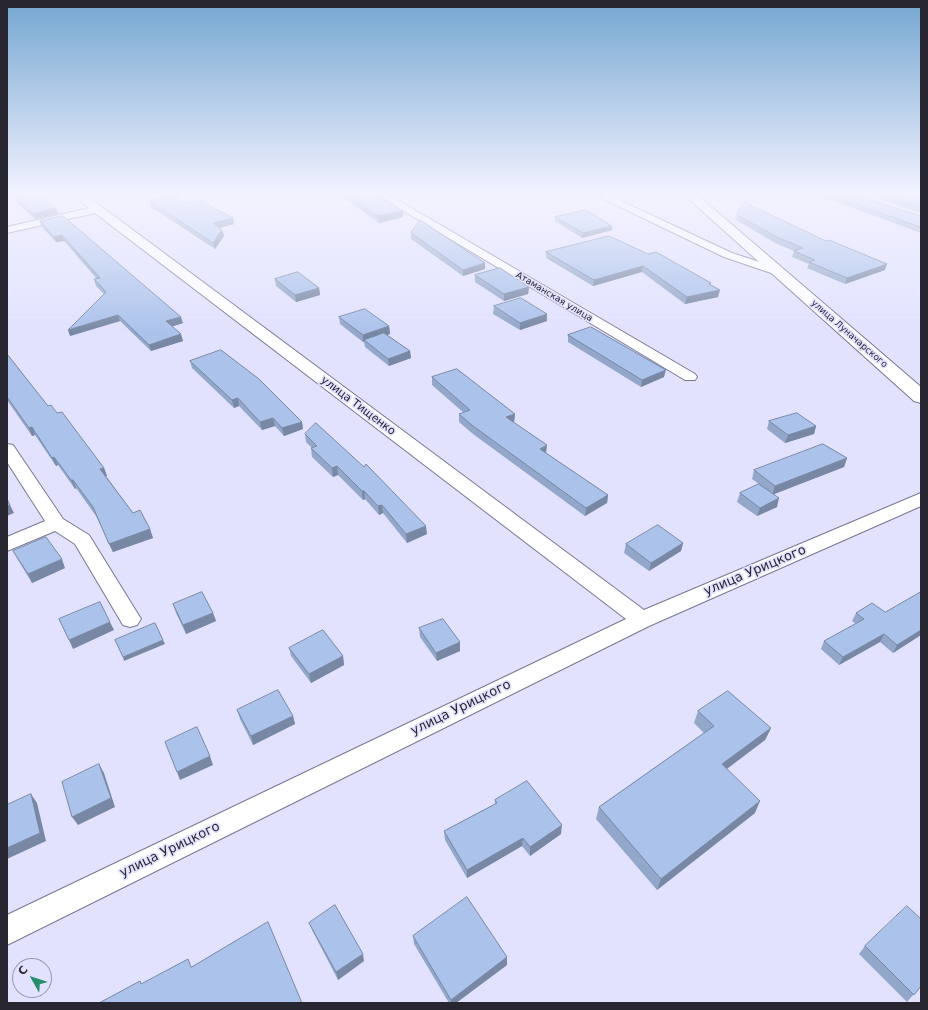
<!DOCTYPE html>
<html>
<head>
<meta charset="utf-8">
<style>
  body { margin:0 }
  #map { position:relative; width:928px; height:1010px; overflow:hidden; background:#e2e2ff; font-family:"DejaVu Sans",sans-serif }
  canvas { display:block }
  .frame { position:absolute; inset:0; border:8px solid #272631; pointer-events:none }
  .north { position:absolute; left:12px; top:958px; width:40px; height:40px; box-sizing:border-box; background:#e2e2ff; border:1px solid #9797ad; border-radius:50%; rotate:309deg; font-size:11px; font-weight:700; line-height:16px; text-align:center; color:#272631 }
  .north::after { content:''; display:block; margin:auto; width:14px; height:18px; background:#258e6b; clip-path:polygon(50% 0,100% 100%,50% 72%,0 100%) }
</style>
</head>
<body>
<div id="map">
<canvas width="928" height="1010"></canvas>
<div class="frame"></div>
<div class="north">С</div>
</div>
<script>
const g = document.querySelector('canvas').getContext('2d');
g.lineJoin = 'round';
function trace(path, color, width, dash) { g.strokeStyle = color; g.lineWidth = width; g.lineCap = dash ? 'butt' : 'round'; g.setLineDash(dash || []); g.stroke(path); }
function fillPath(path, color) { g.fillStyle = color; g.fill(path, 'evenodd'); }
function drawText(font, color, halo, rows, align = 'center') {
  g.font = font + ' "DejaVu Sans",sans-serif'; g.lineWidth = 3.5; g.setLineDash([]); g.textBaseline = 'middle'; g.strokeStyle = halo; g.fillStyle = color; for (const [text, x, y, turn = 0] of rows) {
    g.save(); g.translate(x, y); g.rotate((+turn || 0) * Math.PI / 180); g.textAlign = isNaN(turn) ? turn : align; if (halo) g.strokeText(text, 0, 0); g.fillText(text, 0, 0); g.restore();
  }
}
const minor = new Path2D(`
  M69 192H80L102 207 644 610 921 493V506L649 626 7 945V915L626 619 95 213 7 233V227L89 208Z
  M372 192H384L695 374 697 377 695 380H685Z
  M589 192H602L732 253 781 269 783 271 777 275 724 257Z
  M7 444 13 445 63 519 89 535 141 619 137 625 130 627 123 625 75 544 55 531 7 551V537L45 521 7 462Z`);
const secondary = new Path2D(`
  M681 192H694L921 387V403L914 401Z`);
trace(minor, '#787791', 2);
trace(secondary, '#787791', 2);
fillPath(minor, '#fff');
fillPath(secondary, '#fff');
fillPath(new Path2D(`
  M331 192H374L403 211V217L379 223 342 196 338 197Z
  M821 192H845L921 216V233L820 196Z
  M858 192H921V213Z
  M14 196 56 208 58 214 35 219 16 202Z
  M150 201 184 203 233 218 234 224 220 228 222 230 224 236 215 249 151 207Z
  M737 215 885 270 845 284 807 268 809 264 792 257 794 251 777 244 736 220Z
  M63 216 183 323 172 326 183 341 151 351 120 321 70 336 104 294 96 286 94 279H97L64 241 56 242 42 227 40 221Z
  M555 217 612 230 582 238 555 221Z
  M411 233 485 263V269L463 276 411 239Z
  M609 236 711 285 718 297 685 304 642 272 593 286 546 258V252Z
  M475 275 529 287 528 294 504 301 475 282Z
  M275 279 319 288 320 295 296 302 276 286Z
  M494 306 547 321 520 330 493 314Z
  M339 317 389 326 390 334 387 335 410 351 411 358 389 366 365 347 364 342H363L340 324Z
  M568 335 664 377 641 387 568 342Z
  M7 354 48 406 57 413 104 468 107 476H106L133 513 150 529 153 538 113 552 96 516 76 488 75 489 58 465 56 466 35 435 32 436 7 400Z
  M190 361 302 422 303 429 284 436 275 426 262 430 239 406 234 408 192 368Z
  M432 377 515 414 514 422 546 453 608 495 607 503 585 516 473 434 459 422V414L464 413 432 385Z
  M769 421 816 426 814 434 785 443 767 429Z
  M305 434 427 534 407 543 383 513 379 515 365 499 363 500 338 475 333 477 312 457 311 448H312L306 442Z
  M847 458 844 467 773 494 777 507 757 516 737 502 740 493 759 484 752 479 754 470Z
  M683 543 681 551 649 571 624 553 626 544Z
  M13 551 65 568 32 583 18 560Z
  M173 604 213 613 216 621 186 634 176 613Z
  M885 612 921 635 893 653 880 642 839 665 821 649 824 641 856 624 852 621 856 613Z
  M419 628 460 651 437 661 420 637Z
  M289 648 343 656 344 665 311 683 291 656Z
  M237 710 293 716 295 724 253 745 240 719Z
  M698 711 771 728 765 740 727 769 755 813 657 890 596 819 599 807 704 733 694 723Z
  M495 800 561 834 530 856 522 846 467 878 445 840 444 831 495 804Z
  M309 923 364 961 338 980 312 930Z
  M413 936 507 957V965L456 1003H449L414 944Z
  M865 946 921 986 907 1002 859 954Z`), '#93a7ca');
fillPath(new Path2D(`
  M337 192H341L342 196 338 197Z
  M56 208 58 214 35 219 33 214Z
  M403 211V217L379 223 378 216Z
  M233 218 234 224 214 229 213 223Z
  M612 226V230L582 238 583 233Z
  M222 230 224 236 215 249 213 243Z
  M62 235 64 241 56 242 54 237Z
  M485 263V269L463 276V270Z
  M887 264 885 270 845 284 847 278Z
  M643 266 642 272 593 286 594 280Z
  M529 287 528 294 504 301V294Z
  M319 288 320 295 296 302 295 295Z
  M720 290 718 297 685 304 687 297Z
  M547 314V321L520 330V323Z
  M118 315 120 321 70 336 68 330Z
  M181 317 183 323 168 328 166 321Z
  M389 326 390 334 366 341 364 340V342H363V335Z
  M181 334 183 341 151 351 149 345Z
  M410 351 411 358 389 366 388 359Z
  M666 370 664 377 641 387 642 380Z
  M238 398 239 406 234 408 232 400Z
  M515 414 514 422 506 425V417Z
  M273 418 275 426 262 430 260 422Z
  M302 422 303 429 284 436 282 428Z
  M816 426 814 434 785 443 788 435Z
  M32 427 35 435 32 436 29 428Z
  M547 445 546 454 540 449Z
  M54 457 58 465 56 466 52 458Z
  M847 458 844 467 772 495 775 486Z
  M337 466 338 475 333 477 332 468Z
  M104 468 107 476 103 477 100 469Z
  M71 480H73L76 488 75 489Z
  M362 491H364L365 499 363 500Z
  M608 495 607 503 585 516 586 508Z
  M779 498 777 507 757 516 760 508Z
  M10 505 14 513 7 516V506Z
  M382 505 383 513 379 515 378 506Z
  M426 526 427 534 407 543 406 534Z
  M150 529 153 538 113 552 109 544Z
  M683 543 681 551 649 571 651 563Z
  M62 559 65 568 32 583 28 574Z
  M213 613 216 621 186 634 183 625Z
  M110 622 114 630 73 649 69 640Z
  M921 630V635L893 653 897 645Z
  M884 634 880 642 839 665 843 657Z
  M163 640 165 644 124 661 123 657Z
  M460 642V651L437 661 436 653Z
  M343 656 344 665 311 683 309 674Z
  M293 716 295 724 253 745 251 736Z
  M771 728 765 740 717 776 722 764Z
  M210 756 213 765 180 780 177 772Z
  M99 764 104 773 115 807 78 825 72 817Z
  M31 794 37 803 46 841 7 859V848Z
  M760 801 755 813 657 890 661 879Z
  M562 825 561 834 530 856V847Z
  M523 838 522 846 467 878V870Z
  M363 954 364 961 338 980 336 972Z
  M507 957V965L456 1003H451V1000Z`), '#7888a4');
const building = new Path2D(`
  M15 192H37L56 208 33 214 14 196Z
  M344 192H374L403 211 378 216Z
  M822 192H845L921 216V227Z
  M874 192H921V207Z
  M174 195 184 203 197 199 233 218 213 223 222 230 213 243 150 201Z
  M744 202 826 241 829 240 887 264 847 278 809 262 815 260 794 251 803 248 779 238 737 215Z
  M586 210 612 226 583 233 555 217Z
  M63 216 181 317 166 321 181 334 149 345 118 315 68 330 106 292 94 279 100 278 62 235 54 237 40 221Z
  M420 220 485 263 463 270 411 233Z
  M609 236 648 254 656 252 711 283 709 284 720 290 687 297 643 266 594 280 546 252Z
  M500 268 529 287 504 294 475 275Z
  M298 272 319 288 295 295 275 279Z
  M521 298 547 314 520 323 494 306Z
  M365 309 389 326 363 335 339 317Z
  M591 327 666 370 642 380 568 335Z
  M384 333 410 351 388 359 364 340Z
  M221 350 259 379 302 422 282 428 273 418 260 422 238 398 232 400 190 361Z
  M7 354 48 406 51 405 57 413 62 412 104 468 100 469 133 513 140 510 150 529 109 544 93 507 73 480H71L54 457 52 458 32 427 29 428 7 397Z
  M457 369 515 414 506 417 547 445 540 449 608 495 586 508 473 426 459 414 470 410 432 377Z
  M797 413 816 426 788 435 769 421Z
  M316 423 364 467 366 464 426 526 406 534 382 505 378 506 364 491H362L337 466 332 468 311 448 317 446 305 434Z
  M823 444 847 458 775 486 754 470Z
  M759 484 779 498 760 508 740 493Z
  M7 499 10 505 7 506Z
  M658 525 683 543 651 563 626 544Z
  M46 537 62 559 28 574 13 551Z
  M202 592 213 613 183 625 173 604Z
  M921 592V630L897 645 884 634 843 657 824 641 864 619 856 613 872 603 885 612Z
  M100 602 110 622 69 640 59 619Z
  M443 619 460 642 436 653 419 628Z
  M155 623 163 640 123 657 115 640Z
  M323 630 343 656 309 674 289 648Z
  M278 690 293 716 251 736 237 710Z
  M728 691 771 728 722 764 760 801 661 879 599 807 714 726 698 711Z
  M197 727 210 756 177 772 165 742Z
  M99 764 111 798 72 817 62 782Z
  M527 781 562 825 530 847 523 838 467 870 444 831 497 803 495 800Z
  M31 794 40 833 7 848V805Z
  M467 897 507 957 451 1000 413 936Z
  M335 905 363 954 336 972 309 923Z
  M907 906 921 919V986L914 995 865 946Z
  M268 922 302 1003H99L140 981 141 984 188 959 191 967Z`);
fillPath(building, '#abc2eb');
trace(building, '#7888a4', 1);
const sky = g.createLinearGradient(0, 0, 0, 333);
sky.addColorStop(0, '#74a6d1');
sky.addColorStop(0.58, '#f2f2ff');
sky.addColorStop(1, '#f2f2ff00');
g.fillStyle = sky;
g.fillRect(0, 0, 928, 333);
drawText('9px', '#272631', '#e2e2ff', [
  ["Атаманская улица",554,297,31],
  ["улица Луначарского",849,334,41]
]);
drawText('11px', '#272631', '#e2e2ff', [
  ["улица Тищенко",358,406,37]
]);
drawText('13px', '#272631', '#e2e2ff', [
  ["улица Урицкого",755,571,-23],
  ["улица Урицкого",461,708,-26],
  ["улица Урицкого",170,850,-26]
]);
</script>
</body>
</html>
